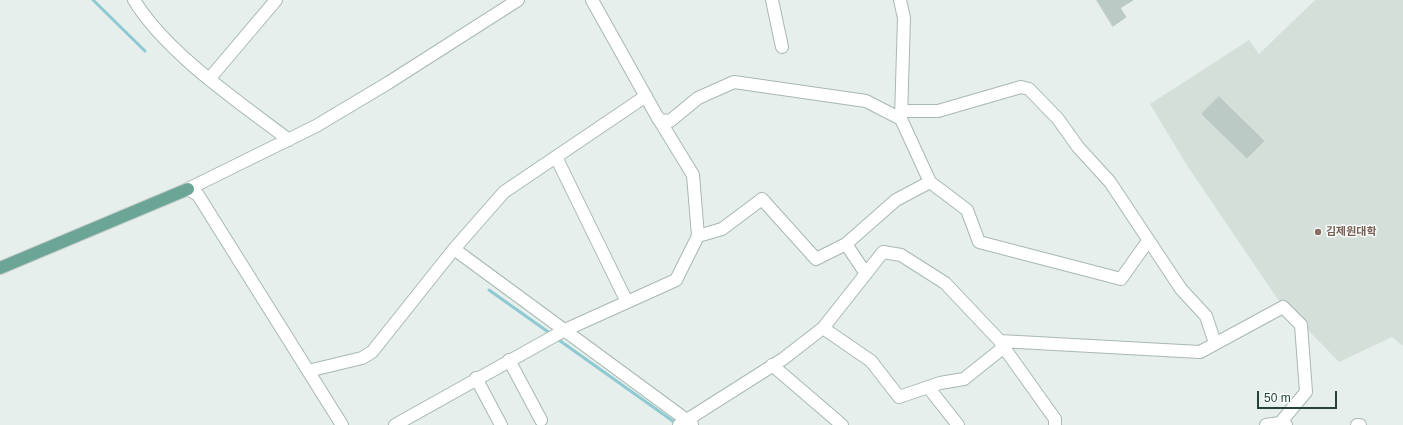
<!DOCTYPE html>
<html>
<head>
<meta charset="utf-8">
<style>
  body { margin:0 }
  #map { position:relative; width:1403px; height:425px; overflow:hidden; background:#e6efeb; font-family:Helvetica,sans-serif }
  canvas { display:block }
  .scale { position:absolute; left:1257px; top:391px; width:80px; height:18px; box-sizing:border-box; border:2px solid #24423a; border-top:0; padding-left:5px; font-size:12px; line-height:14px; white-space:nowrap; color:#24423a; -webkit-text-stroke:3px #f7fbf9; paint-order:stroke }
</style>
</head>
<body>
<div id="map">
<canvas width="1403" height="425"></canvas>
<div class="scale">50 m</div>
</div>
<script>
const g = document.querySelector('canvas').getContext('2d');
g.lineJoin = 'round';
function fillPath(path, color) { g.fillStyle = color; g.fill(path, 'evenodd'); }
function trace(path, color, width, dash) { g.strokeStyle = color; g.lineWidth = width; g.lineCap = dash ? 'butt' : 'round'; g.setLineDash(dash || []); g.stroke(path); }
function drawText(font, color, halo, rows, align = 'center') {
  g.font = font + ' Helvetica,"Noto Sans KR",sans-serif'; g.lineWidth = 3; g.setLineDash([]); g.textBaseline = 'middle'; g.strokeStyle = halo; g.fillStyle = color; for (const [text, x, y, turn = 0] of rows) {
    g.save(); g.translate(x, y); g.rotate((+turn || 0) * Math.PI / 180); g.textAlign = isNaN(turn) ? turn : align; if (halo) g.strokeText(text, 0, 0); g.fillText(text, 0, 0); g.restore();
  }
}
fillPath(new Path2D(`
  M1315 0H1403V346L1392 337 1339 362 1277 298 1188 167 1150 104 1249 40 1259 54Z`), '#d4dfda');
trace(new Path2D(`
  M93 0 145 51
  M489 290 551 334
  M556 338 677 424`), '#8ec9d4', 3);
const building = new Path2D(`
  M1097 0H1133L1120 8 1126 17 1113 26Z
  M1219 97 1264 141 1247 158 1202 114Z`);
fillPath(building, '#bbcac4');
trace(building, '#b8c9c2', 1);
const minor = new Path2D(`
  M134 0C166 53 239 102 289 140
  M592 0 659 120 670 121 698 98 734 82 866 101 901 119 930 182 967 210 979 242 1121 279 1148 241
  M772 0 782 47
  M900 0 904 18 901 118
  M210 78 276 0
  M901 111H938L1021 87 1029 89 1058 119 1078 147 1110 182 1181 289 1206 316 1215 343
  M657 116 693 175 698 236
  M556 157 627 302
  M188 189 316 126 388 83 518 0
  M188 189 198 195 342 425
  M846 244 896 200 930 182
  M454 249 692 424
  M823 328 871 361 899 397 940 383 964 379 1004 347
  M1000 342 1055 419V425
  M509 360 541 420
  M772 365 842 425
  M308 371 362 358 372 352 454 249 504 192 646 96
  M476 378 501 425
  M928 387 958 425
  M395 425 565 330 676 280 698 236 722 229 762 199 816 259 846 244 866 274
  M679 425 783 359 823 328 883 252 901 255 945 283 1000 341 1200 352 1283 307 1301 325 1306 392 1280 423 1286 425
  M1266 425 1280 423
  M1357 425H1360`);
const major = new Path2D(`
  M0 268 188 189`);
trace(minor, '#a8b8b2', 14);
trace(major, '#c2cac8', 14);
trace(minor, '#fff', 12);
trace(major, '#6aa596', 12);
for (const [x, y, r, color] of [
  [1318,232,4,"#8d6e63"]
]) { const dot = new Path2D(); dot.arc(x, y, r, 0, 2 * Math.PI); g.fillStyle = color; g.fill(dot); trace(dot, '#f7fbf9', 1.5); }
drawText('bold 11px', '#785e54', '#f7fbf9', [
  ["김제원대학",1326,232]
], 'left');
</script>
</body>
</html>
